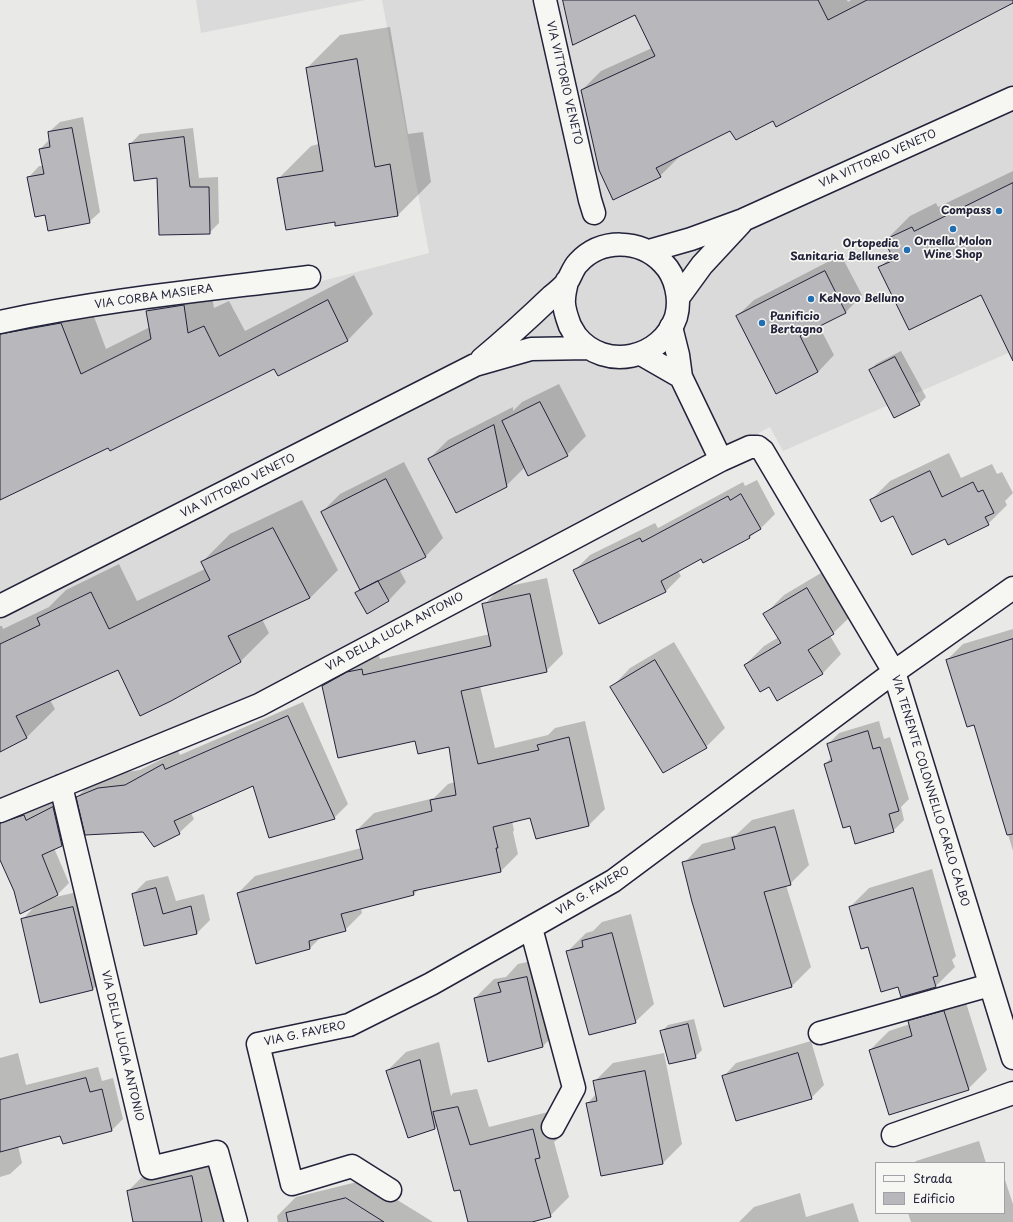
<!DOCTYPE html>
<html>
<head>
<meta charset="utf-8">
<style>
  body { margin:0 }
  #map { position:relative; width:1013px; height:1222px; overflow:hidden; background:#e9e9e7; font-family:"Playpen Sans",sans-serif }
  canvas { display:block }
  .legend { position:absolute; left:875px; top:1162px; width:130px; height:52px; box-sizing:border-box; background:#f6f6f2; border:1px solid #a1a1a9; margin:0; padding:5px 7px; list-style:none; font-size:12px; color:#22223b }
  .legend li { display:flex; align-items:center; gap:8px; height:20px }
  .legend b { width:20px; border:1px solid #a1a1a9 }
</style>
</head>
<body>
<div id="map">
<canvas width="1013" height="1222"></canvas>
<ul class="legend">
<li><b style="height:5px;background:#f6f6f2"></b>Strada</li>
<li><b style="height:11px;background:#b8b8bc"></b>Edificio</li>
</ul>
</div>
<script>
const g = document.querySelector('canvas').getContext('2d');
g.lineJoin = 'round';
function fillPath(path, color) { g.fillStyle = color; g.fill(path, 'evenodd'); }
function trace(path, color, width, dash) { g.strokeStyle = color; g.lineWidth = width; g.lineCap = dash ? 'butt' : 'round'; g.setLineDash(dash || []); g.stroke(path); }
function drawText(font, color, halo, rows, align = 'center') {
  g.font = font + ' "Playpen Sans",sans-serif'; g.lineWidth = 3.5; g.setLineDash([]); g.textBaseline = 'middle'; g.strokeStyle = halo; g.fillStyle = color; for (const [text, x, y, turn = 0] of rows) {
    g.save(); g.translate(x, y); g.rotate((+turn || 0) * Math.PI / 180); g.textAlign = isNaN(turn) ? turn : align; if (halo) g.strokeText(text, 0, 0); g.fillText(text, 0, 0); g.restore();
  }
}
fillPath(new Path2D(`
  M196 0H365L201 33Z
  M382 0H1013V351L783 451 770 427 608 512 253 701 0 818V328L163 302 322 281 429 253Z`), '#dadada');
fillPath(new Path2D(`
  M564 0H847L848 2 851 0H1013V2L774 120 731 130 679 156V157L660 176 582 90 601 71 652 48 636 13Z
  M390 27 408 134 423 132 431 182 398 215 336 225 335 221 278 179 311 146 319 144 307 68 340 35Z
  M83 117 100 212 89 222 46 214 29 177 39 166H43L40 149 50 139 49 132 60 122Z
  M193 128 199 178 218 177 219 223 209 233 130 144 140 134Z
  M1013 171V333L981 294 880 268 892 255 885 241 910 216 936 203 938 207Z
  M841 255 862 295 846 312 819 326 834 355 818 372 737 316 754 300Z
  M354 275 373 314 348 340 278 375 275 368 0 499V315L87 298 106 349 150 327 147 311 173 285 209 280 214 308 229 301 245 331Z
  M901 351 926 397 919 404 894 417 870 371 876 364Z
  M559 384 586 436 567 455 525 467 506 486 429 459 448 440 513 407V411L522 402Z
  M949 453 961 478 992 464 997 474 1002 472 1013 493 1005 501 1007 505 988 524 945 538 894 515 871 500 890 481Z
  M404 462 443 538 426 556 399 569 406 582 389 600 368 612 356 593 361 589 322 512 340 494Z
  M757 480 775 514 760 529 750 537 704 562 702 558 678 571 681 576 666 591 600 623 575 570 590 555 655 523 658 528 743 482 745 486Z
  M302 500 338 570 310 598 262 619 269 633 241 661 171 700 119 669 50 700 55 709 27 737 0 751V626H2L3 629 49 607 66 590 119 564 137 601 205 569 202 562 230 534Z
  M826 570 852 615 830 636 841 654 823 673 778 700 769 686 745 665 764 646 779 637 765 614 784 595Z
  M547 578 563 654 546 671 480 686 495 748 548 735 555 728 585 721 605 809 589 825 531 817 512 821 514 830 513 832 518 854 501 871 420 888 414 894 361 908 362 913 345 930 322 936 310 948 238 893 255 876 361 848 357 830 374 813 434 798 448 784 455 782 449 746 416 740 324 686 341 669 378 653 380 659 490 634 484 605 500 588Z
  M1013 629V851L975 723 947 660 963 644Z
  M674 642 725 728 706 747 612 687 630 668Z
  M303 702 348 804 334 818 254 785 191 813 194 819 179 833 144 831 77 797 92 782 114 774 140 770 178 751 180 755Z
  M879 721 884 739 890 737 909 799 901 807 904 820 893 831 850 824 825 764 832 757 828 744 839 733Z
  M64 797 73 834 62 845 54 848 69 883 58 894 51 898 91 889 111 971 92 990 22 920 36 905 15 891 0 858V812L35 805 37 809Z
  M794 809 809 865 790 884 786 885 811 967 792 986 724 1006 684 863 702 844 736 835 752 820Z
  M932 869 956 956 952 960 955 967 936 986 902 996 899 985 869 946 850 907 869 888Z
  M168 876 176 901 204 894 210 920 197 933 145 945 133 894 146 881Z
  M631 914 654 1004 635 1022 567 952 586 933 593 931 602 922Z
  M546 958 561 1028 542 1047 475 998 494 979 506 977 518 964Z
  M963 993 987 1070 968 1089 870 1050 889 1031 910 1024 909 1022 928 1003Z
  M694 1019 702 1050 695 1057 661 1032 668 1025Z
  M811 1041 824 1085 811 1098 724 1076 736 1063Z
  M439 1042 451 1096 453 1093 477 1089 489 1127 552 1111 559 1138 554 1142 569 1197 550 1216 528 1222H470L461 1189 438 1125 435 1128 387 1071 406 1052Z
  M18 1053 26 1085 98 1067 102 1081 113 1078 123 1119 112 1130 61 1134 18 1146 22 1163 10 1174 0 1177V1058Z
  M664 1053 682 1144 663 1163 588 1103 596 1094 594 1082 613 1063Z
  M979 1141 986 1163H914L916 1161Z
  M211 1158 225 1222H134L128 1191 147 1172Z
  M365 1180 433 1222H278L277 1216 296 1197Z
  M1004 1180H1005L1013 1204V1222H911L908 1213H1004Z
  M800 1193 806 1217 853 1203 859 1222H739L754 1207Z`), '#0003');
const building = new Path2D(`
  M563 0H818L828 20 867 0H1013V3L776 127 773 121 736 140 730 131 656 168 661 177 613 200 599 170 581 90 655 56 635 15 573 45Z
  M357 59 375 167 390 164 398 216 335 226V222L286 230 277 178 323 171 306 68Z
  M72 128 90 223 48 231 45 215 35 217 27 177 44 174 39 149 50 147 48 132Z
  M184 137 190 187H209L210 234 159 235 157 178 134 181 129 144Z
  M1013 183V361L981 295 909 330 878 267 894 260 884 240 912 227 914 231Z
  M825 271 846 313 800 336 818 372 776 394 736 316Z
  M328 300 348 341 278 376 274 369 110 451 108 448 0 500V334L61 323 81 374 151 339 146 311 184 305 188 333 204 326 219 356Z
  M895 357 920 405 894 418 869 370Z
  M540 402 568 456 528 476 502 421Z
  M494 425 507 487 456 513 428 459Z
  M930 471 942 497 973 482 978 492 983 490 994 513 985 517 989 525 948 545 945 539 912 555 893 516 881 522 870 500Z
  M386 479 426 557 360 590 321 512Z
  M741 494 761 529 749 536 750 538 703 563 701 559 661 581 666 592 599 624 573 570 640 538 642 542 728 496 730 500Z
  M273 528 310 598 228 636 241 662 171 701 140 716 118 670 16 716 27 738 0 752V644L40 625 37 618 91 592 109 629 210 580 201 562Z
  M378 581 389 601 367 614 355 593Z
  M807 588 834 634 808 650 823 674 777 701 769 687 760 692 744 665 781 643 763 614Z
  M530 594 547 672 461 691 478 764 539 750 537 745 569 737 589 826 536 839 530 818 493 827 498 848H496L501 872 413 891 414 895 341 914 346 931 309 941 310 949 256 964 237 893 363 859 356 830 432 811 430 800 456 795 449 747 418 754 415 741 338 758 322 686 347 672 362 669 363 675 491 646 482 604Z
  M1013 639V834L1007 835 974 725 967 727 946 660Z
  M655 660 707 748 663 773 610 687Z
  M288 716 335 819 269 838 253 786 174 821 180 834 154 847 143 832 85 835 76 797 98 788 125 785 163 764 165 769Z
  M868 731 873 749 880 747 899 811 889 814 894 832 855 844 850 826 843 828 824 764 832 761 827 744Z
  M53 807 62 846 42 855 58 895 20 914 14 891 0 860V823L24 815 26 820Z
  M775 827 791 885 764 892 792 987 724 1007 692 902 682 862 735 849 732 838Z
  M156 888 163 914 191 906 197 934 144 946 132 894Z
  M913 888 938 976 933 977 936 987 901 997 898 987 881 992 868 947 861 949 849 907Z
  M73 907 93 990 40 1003 21 919Z
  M612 933 636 1023 589 1035 566 951 583 947 582 941Z
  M527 977 543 1047 488 1062 474 998 501 992 498 983Z
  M944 1011 969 1090 889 1115 869 1050 912 1036 908 1021Z
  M688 1024 696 1058 669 1064 660 1031Z
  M798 1053 812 1099 736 1121 722 1076Z
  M420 1060 435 1129 408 1138 386 1071Z
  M645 1071 663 1164 601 1176 586 1103 597 1101 593 1081Z
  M86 1078 90 1092 102 1089 112 1131 63 1144 60 1136 0 1152V1100Z
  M458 1107 470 1145 533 1129 540 1158 535 1159 551 1217 532 1222H468L460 1190 454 1191 433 1112Z
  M192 1176 202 1222H133L127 1191Z
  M346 1198 384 1222H288L286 1213Z`);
fillPath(building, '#b8b8bc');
trace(building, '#22223b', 1);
const minor = new Path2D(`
  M545 0 590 200 594 213
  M0 322C102 300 206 290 309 277
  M671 327 678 355 681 377 721 460 750 447H758L763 451 894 672 1013 1058
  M641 354 681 377
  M61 786 151 1168 217 1152 236 1222
  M0 811 259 705 721 460
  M531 928 574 1088 553 1127
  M820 1033 990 985
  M893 1135 1013 1093
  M390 1190 352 1166 292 1184 258 1044 349 1025 431 984 613 881 894 672 1013 588`);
const major = new Path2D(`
  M649 251 691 239 743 220 1013 98
  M678 298 702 265 741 223
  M482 359C506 339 529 318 552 296 557 292 563 287 567 282 571 276 573 268 578 263 601 238 640 239 663 263 676 276 681 299 676 317 662 359 605 372 576 336 574 333 572 329 570 326 567 318 563 307 564 299 564 293 566 287 567 281
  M0 606 475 365 531 349 589 348`);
trace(minor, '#22223b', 25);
trace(major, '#22223b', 25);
trace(minor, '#f6f6f2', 22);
trace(major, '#f6f6f2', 22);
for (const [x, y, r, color] of [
  [999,211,4,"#1f6fb2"],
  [953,229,4,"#1f6fb2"],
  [907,250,4,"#1f6fb2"],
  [811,299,4,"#1f6fb2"],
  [762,323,4,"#1f6fb2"]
]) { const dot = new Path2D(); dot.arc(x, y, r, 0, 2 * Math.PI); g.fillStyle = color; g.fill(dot); trace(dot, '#f6f6f2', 1.5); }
drawText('11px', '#22223b', '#f6f6f2', [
  ["VIA VITTORIO VENETO",564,83,77],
  ["VIA VITTORIO VENETO",878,159,-24],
  ["VIA CORBA MASIERA",154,297,-8],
  ["VIA VITTORIO VENETO",238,486,-27],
  ["VIA DELLA LUCIA ANTONIO",395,632,-28],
  ["VIA TENENTE COLONNELLO CARLO CALBO",930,791,73],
  ["VIA G. FAVERO",593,891,-31],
  ["VIA G. FAVERO",305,1034,-12],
  ["VIA DELLA LUCIA ANTONIO",122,1046,77]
]);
drawText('bold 11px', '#22223b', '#f6f6f2', [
  ["Compass",991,211],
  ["Ornella Molon",953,242,"center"],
  ["Wine Shop",953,255,"center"],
  ["Ortopedia",899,244],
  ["Sanitaria Bellunese",899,257],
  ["KeNovo Belluno",819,299,"left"],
  ["Panificio",770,317,"left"],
  ["Bertagno",770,330,"left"]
], 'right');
</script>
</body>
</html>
